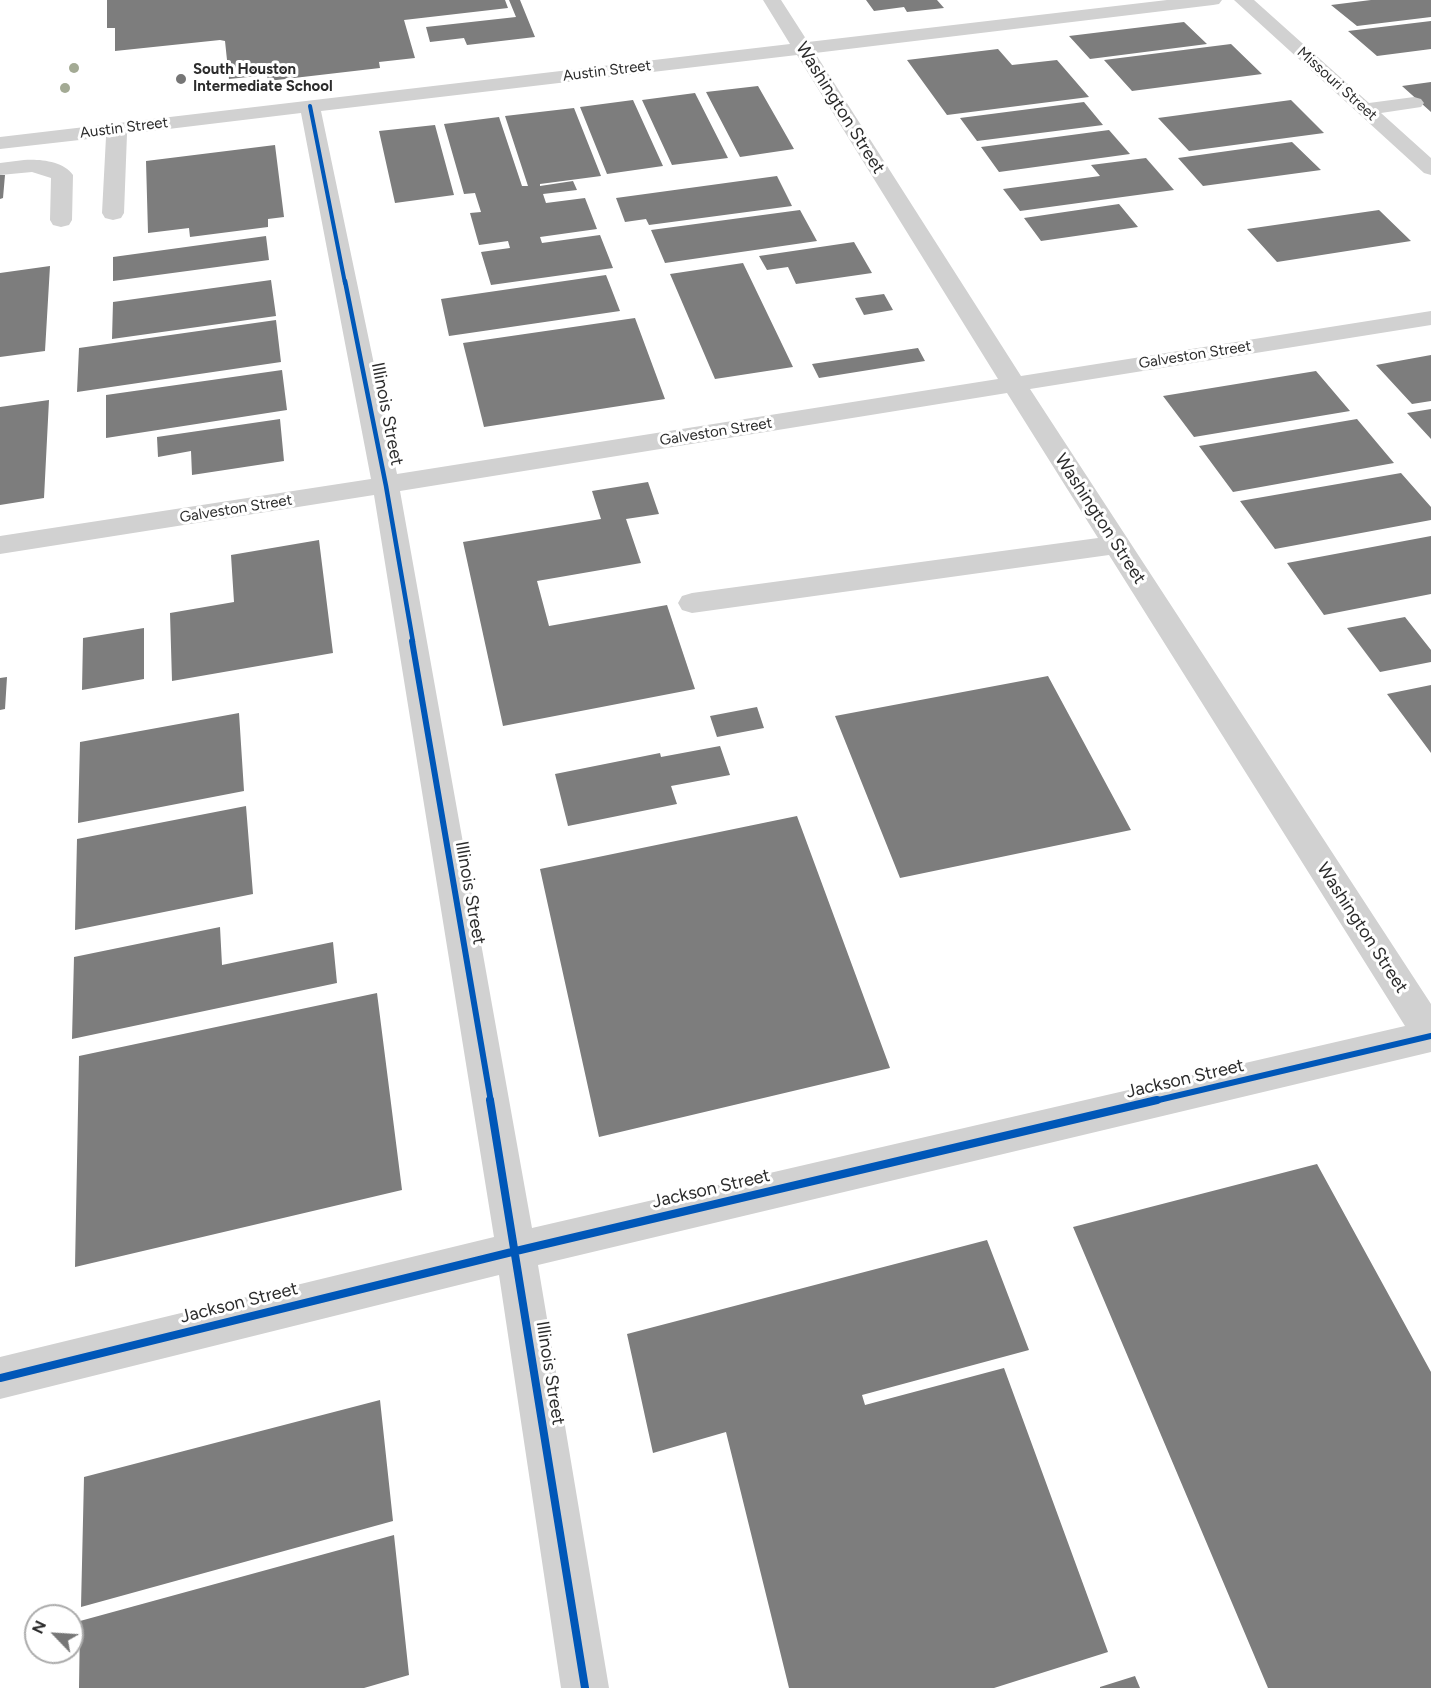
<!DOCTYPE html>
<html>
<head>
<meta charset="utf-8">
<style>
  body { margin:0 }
  #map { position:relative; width:1431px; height:1688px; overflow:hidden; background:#fff; font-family:Figtree,sans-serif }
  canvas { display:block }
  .north { position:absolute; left:24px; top:1604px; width:60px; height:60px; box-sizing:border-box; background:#fff; border:2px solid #ababab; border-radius:50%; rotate:295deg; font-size:16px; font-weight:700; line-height:24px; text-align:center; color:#2c2c2c }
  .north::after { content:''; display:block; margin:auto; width:21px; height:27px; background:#767676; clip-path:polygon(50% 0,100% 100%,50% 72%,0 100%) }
</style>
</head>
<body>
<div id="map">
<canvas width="1431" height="1688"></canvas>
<div class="north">N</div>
</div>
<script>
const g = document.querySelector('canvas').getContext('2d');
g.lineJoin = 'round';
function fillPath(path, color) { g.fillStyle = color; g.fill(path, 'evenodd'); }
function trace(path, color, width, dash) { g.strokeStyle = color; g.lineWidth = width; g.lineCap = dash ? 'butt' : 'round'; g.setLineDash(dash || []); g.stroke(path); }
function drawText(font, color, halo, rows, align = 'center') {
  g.font = font + ' Figtree,sans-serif'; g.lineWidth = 6; g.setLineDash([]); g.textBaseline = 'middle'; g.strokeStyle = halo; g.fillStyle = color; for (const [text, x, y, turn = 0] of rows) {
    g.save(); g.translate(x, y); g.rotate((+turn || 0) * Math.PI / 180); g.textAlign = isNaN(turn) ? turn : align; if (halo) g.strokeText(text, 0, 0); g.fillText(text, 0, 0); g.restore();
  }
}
fillPath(new Path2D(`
  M107 0H505L508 8 404 20 415 58 379 62 380 68 268 81 267 75 229 79 225 41 220 40 115 51V28H107Z
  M509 0H520L535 37 467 45 464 38 430 42 426 27 516 17Z
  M866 0H937L944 8 907 12 904 7 874 11Z
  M1371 0H1431V17L1357 26 1331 5Z
  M1431 21V49L1377 56 1348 31Z
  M1184 22 1207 44 1090 59 1069 36Z
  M1231 44 1262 74 1132 91 1104 60Z
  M998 49 1012 65 1057 60 1089 97 947 115 907 60Z
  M1431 82V112L1402 86Z
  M758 86 794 149 740 157 706 92Z
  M695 93 728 158 672 165 642 100Z
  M633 100 663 166 607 174 580 107Z
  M1291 100 1324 133 1189 151 1158 118Z
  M1084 102 1103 125 977 141 960 118Z
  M574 108 601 176 540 184V186L573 181 577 190 543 194 546 203 585 198 597 229 540 237 542 243 600 235 613 268 491 285 481 252 510 248 508 241 479 245 470 213 481 212 475 193 464 194 444 124 499 117 522 186H528L505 116Z
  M435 125 454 195 395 203 379 131Z
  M1109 130 1130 154 999 172 981 147Z
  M1292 142 1321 170 1203 186 1178 158Z
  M275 145 284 217 268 219V227L190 237 189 228 148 233 146 161Z
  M1146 158 1174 190 1020 211 1003 189 1100 176 1091 165Z
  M0 175H5L3 198 0 199Z
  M777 176 792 206 649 225 646 219 625 222 616 198Z
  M1119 204 1138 227 1041 241 1024 218Z
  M800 210 817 241 665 263 651 230Z
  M1379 210 1411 241 1277 262 1247 229Z
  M266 236 269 260 113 281V257Z
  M854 242 872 273 796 284 788 267 767 270 759 256Z
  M743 263 793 367 715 379 670 274Z
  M50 266 45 351 0 357V273Z
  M606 275 620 311 449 336 441 299Z
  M271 280 276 316 112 339 113 302Z
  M884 294 893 310 864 315 855 298Z
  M635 318 665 399 484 427 463 343Z
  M276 320 281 362 77 392 79 348Z
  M918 348 925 361 819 378 812 364Z
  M1431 355V401L1412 404 1376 365Z
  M282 370 287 410 106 438V395Z
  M1316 371 1350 411 1194 437 1163 396Z
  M49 400 44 498 0 505V407Z
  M1431 409V439L1407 413Z
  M280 419 284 461 192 475 191 451 158 457 157 437Z
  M1357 419 1394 463 1233 492 1199 446Z
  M1401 473 1431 507V520L1275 549 1240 501Z
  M648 482 659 514 626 519 641 563 537 581 549 626 667 605 695 689 503 726 463 542 601 519 592 491Z
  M1431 536V594L1324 615 1287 563Z
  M319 540 333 653 172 681 170 613 234 602 231 555Z
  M1405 617 1431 650V662L1380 672 1347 628Z
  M144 628V679L82 690 83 638Z
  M1048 676 1131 830 900 878 835 716Z
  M7 677 5 709 0 710V678Z
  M1431 685V753L1387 694Z
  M757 707 764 728 717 737 710 716Z
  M239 713 244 791 78 823 80 742Z
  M720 746 730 775 671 786 677 804 568 826 555 774 660 753 661 757Z
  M246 806 253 894 75 930 77 839Z
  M797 816 890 1068 599 1137 540 869Z
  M220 927 222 965 333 942 337 983 72 1039 74 957Z
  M377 993 402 1190 75 1267 79 1056Z
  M1317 1164 1431 1372V1688H1268L1073 1227Z
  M987 1240 1029 1350 862 1395 865 1405 1004 1368 1108 1652 994 1688H789L726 1432 653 1453 627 1334Z
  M380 1400 393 1521 81 1607 84 1477Z
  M394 1535 409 1675 364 1688H79L80 1621Z
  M1135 1676 1140 1688H1100V1687Z`), '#7d7d7d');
fillPath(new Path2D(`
  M763 0H781L808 42 1167 0H1222L1219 4 1213 5 815 53 1021 376 1431 311V325L1030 389 1431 1004V1052L538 1265 609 1688H561L499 1275 0 1399V1357L494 1237 374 495 0 554V536L371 479 301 113 127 134 124 213 121 218 113 220 105 218 102 213 106 137 0 149V137L790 44ZM797 55 998 379 397 474 321 111ZM1007 393 1098 538 692 593 682 596 678 603 682 610 692 613 1109 555 1405 1026 532 1228 400 491Z
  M1234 0H1254L1369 103 1414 97 1421 99 1424 103 1421 107 1381 113 1431 158V175L1424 173Z
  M24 160C40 159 63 161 73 175L72 220 69 225 61 227 53 225 50 220 51 178 32 172 0 175V163Z`), '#d1d1d1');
trace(new Path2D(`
  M310 106 345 283`), '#0057b8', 4);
trace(new Path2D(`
  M345 281 386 486 413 642`), '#0057b8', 4.5);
trace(new Path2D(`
  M412 641 491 1102
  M1150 1102 1431 1036`), '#0057b8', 6);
trace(new Path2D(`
  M490 1100 585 1688
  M0 1378 516 1251 1157 1100`), '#0057b8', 8);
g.fillStyle = '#a3aa94';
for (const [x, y] of [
  [74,68],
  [65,88]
]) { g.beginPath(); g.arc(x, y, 5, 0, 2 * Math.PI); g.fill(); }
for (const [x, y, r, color] of [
  [181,79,6,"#767676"]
]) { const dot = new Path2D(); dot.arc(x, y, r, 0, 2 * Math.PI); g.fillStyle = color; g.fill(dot); trace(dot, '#fff', 2); }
drawText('bold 15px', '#2c2c2c', '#fff', [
  ["South Houston",193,70],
  ["Intermediate School",193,87]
], 'left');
drawText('15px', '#2c2c2c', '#fff', [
  ["Austin Street",607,71,-7],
  ["Missouri Street",1337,84,42],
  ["Austin Street",124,128,-7],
  ["Galveston Street",1195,355,-9],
  ["Galveston Street",716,432,-9],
  ["Galveston Street",236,509,-9]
]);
drawText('18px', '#2c2c2c', '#fff', [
  ["Washington Street",840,108,58],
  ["Illinois Street",387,414,79],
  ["Washington Street",1100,519,57],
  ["Illinois Street",470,893,80],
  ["Washington Street",1362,928,57],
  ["Jackson Street",1185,1079,-13],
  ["Jackson Street",711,1189,-13],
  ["Jackson Street",239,1303,-14],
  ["Illinois Street",550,1373,81]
]);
</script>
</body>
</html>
